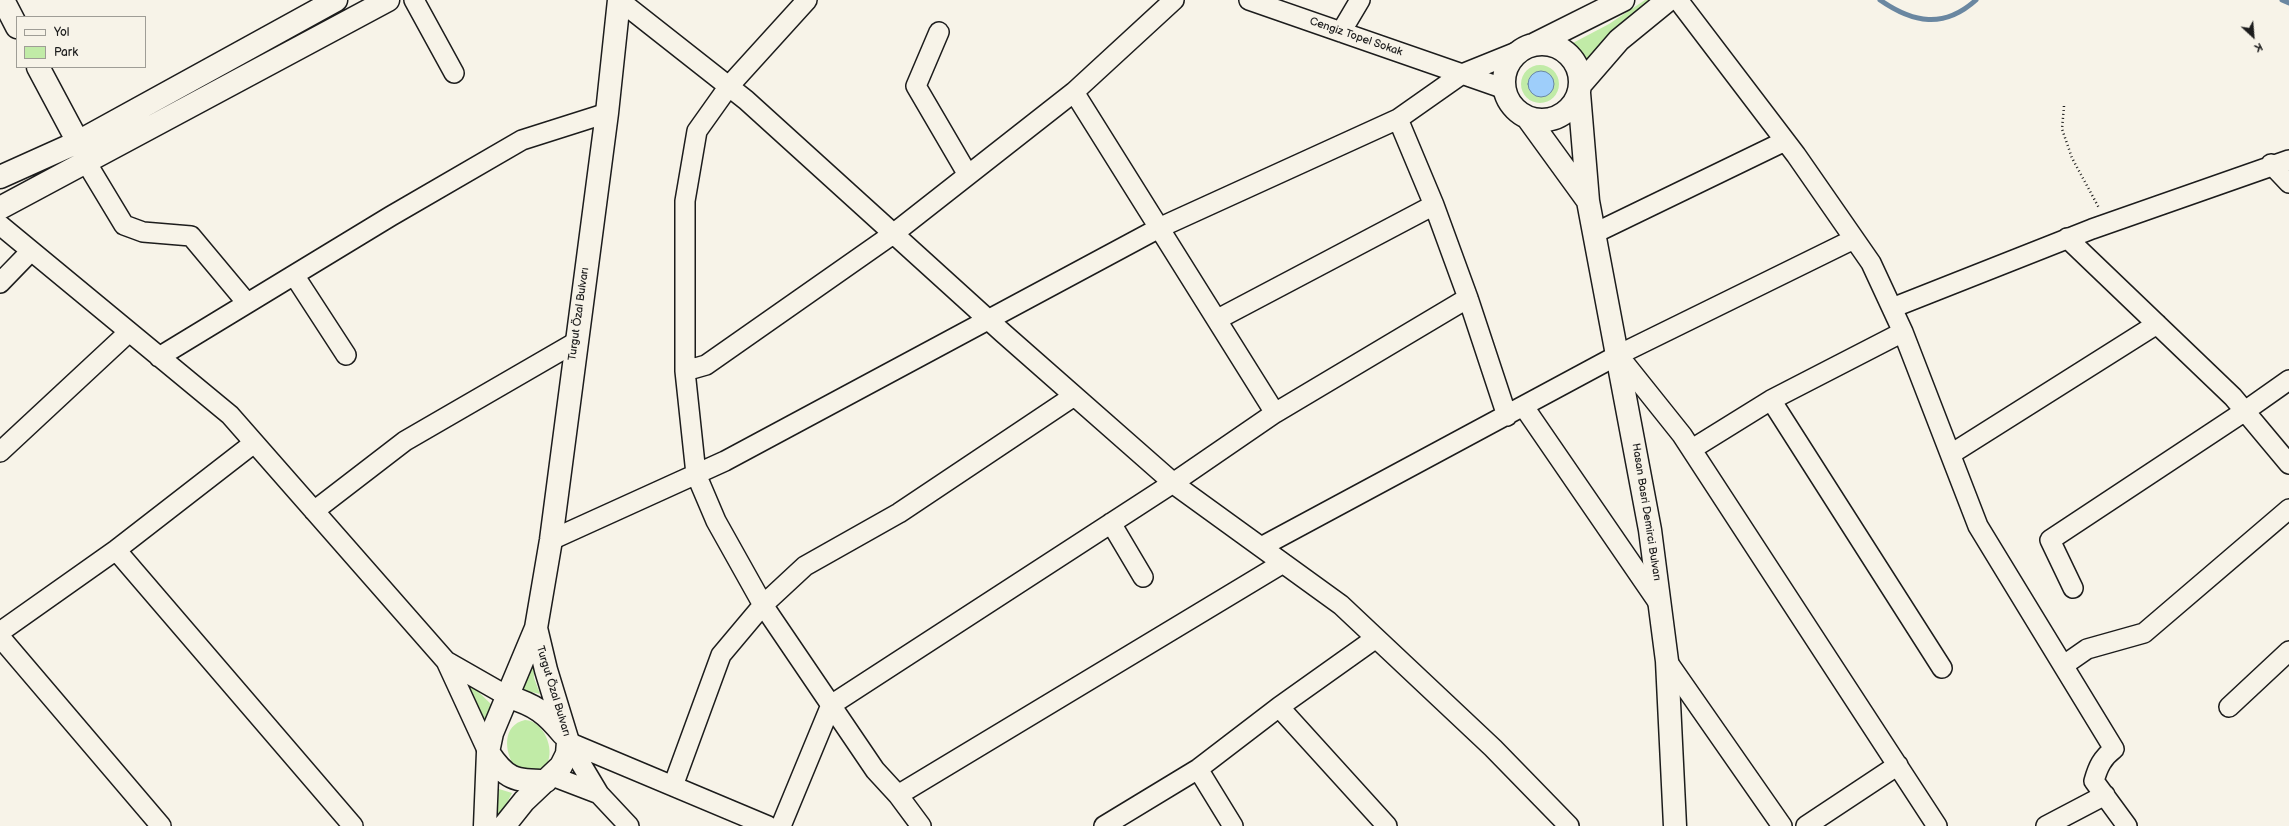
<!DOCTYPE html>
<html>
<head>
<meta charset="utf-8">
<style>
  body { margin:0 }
  #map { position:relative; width:2289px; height:826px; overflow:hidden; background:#f7f3e8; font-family:"Balsamiq Sans",sans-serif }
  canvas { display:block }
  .legend { position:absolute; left:16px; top:16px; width:130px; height:52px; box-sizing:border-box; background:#f7f3e8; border:1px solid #9f9d96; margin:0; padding:5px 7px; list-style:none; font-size:12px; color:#1c1c1c }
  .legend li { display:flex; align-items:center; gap:8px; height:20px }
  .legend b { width:20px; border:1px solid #9f9d96 }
  .north { position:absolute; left:2233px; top:16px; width:40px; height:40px; -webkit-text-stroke:3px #f7f3e8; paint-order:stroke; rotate:154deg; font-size:11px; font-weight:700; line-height:16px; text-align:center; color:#1c1c1c }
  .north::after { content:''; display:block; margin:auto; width:14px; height:18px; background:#1c1c1c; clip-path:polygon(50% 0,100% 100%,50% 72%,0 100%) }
</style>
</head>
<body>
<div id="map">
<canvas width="2289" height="826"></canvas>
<ul class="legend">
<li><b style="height:5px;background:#f7f3e8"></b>Yol</li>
<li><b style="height:11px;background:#c1eba7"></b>Park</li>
</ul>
<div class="north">K</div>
</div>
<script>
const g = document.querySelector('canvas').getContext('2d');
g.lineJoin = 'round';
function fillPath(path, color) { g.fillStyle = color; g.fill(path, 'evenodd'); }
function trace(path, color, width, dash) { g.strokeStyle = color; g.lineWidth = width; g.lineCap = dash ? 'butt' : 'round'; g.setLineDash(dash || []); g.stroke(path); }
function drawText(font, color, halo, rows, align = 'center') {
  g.font = font + ' "Balsamiq Sans",sans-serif'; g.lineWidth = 3; g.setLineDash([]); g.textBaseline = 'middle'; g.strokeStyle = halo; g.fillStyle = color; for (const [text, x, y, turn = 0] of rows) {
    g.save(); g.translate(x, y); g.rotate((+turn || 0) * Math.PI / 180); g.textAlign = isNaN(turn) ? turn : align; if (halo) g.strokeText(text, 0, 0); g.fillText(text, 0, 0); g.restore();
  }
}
fillPath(new Path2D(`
  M1645 0H1654L1588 69 1582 58 1571 44 1609 24Z
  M1521 84a19 19 0 1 1 38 0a19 19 0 1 1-38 0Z
  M533 653 534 678 540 694 523 690Z
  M459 673 495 708 483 721Z
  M525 720C544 721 555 749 547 764L533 773 515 767C504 752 502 725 525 720Z
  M499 789 512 793 495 826H493Z`), '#c1eba7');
const water = new Path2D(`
  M1528 84a13 13 0 1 1 26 0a13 13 0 1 1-26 0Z`);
fillPath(water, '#9ecefa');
trace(water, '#6a87a1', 1);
trace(new Path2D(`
  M1880 0C1913 23 1944 29 1976 0
  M2282 0 2289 3`), '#6a87a1', 5);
const minor = new Path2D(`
  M414 0 454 73
  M619 0 746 100 1003 333 1178 487 1341 605 1493 748 1569 826
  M807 0 729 86 697 131 685 201V371L696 474 716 521 763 605 875 770 898 795 921 826
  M1249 0 1462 74
  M1678 0 1796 155 1871 263 1903 332 1978 526 2114 749C2102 758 2098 767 2094 781L2127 826
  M939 32 916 86 968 175
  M1341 32 1360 0
  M1505 89 1462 74 1524 49
  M1074 92 1275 413
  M1398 119 1434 205 1468 298 1507 416
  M86 162 124 225 143 232 191 236 247 303
  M2271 164 2289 183
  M0 225 230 415 446 661 488 752
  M1595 233 1785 141
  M2067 238 2233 397 2289 464
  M294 275 346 355
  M0 283 31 251
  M1892 308 2092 229 2289 160
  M1218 319 1434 205
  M1618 355 1682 435 1937 826
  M159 357 391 216 522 140 607 113
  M685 371 706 365 893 234 1074 92 1174 0
  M1771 400 1942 668
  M1524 407 1660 605
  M1692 449 1771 400 1903 332
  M0 452 129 332
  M1951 454 2157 324
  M314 511 405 441 576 342
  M1111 523 1143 577
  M551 540 725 461 1161 227 1398 119 1462 74
  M1261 547 1618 355 1854 239
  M116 550 353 826
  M2073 588 2050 540 2245 411 2289 380
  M0 632 116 550 254 443
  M0 637 161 826
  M446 661 509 697
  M1667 661 1782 826
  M2064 665 2087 649 2144 633 2289 509
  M1279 707 1387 826
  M2229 707 2289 651
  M568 742 768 826
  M568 742 599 794 629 826
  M1198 769 1233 826
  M552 776 599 794
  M673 786 721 655 763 605 805 566 899 513 1074 396
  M898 795 1283 563
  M781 826 831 705 1173 483 1275 413 1468 298
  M1104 826 1198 769 1279 707 1376 638
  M1806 826 1898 765
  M2046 826 2105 795`);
const major = new Path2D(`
  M3 0 17 27
  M1535 44 1623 0
  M1504 82a38 38 0 1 1 76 0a38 38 0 1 1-76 0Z
  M38 67 78 142
  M1580 85 1619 40 1668 0
  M1527 117 1588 201 1579 93
  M0 177 78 142 336 0
  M1588 201 1650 530 1667 661 1675 826
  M0 208 388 0
  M509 697C535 705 546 713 563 734
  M488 752C506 779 514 781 546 781
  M485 826 488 752 492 733 536 628 551 540 607 113 619 0
  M504 826 524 801 561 766 567 754 568 742 546 670 536 628`);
trace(minor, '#1c1c1c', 22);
trace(major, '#1c1c1c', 25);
trace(new Path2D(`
  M2064 106 2062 129 2072 158 2099 208`), '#1c1c1c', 2.5, [1, 3]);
trace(minor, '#f7f3e8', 19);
trace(major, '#f7f3e8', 22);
drawText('11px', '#1c1c1c', '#f7f3e8', [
  ["Cengiz Topel Sokak",1356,37,19],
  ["Turgut Özal Bulvarı",579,314,-82],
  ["Hasan Basri Demirci Bulvarı",1646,512,81],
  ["Turgut Özal Bulvarı",553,691,73]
]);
</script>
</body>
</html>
